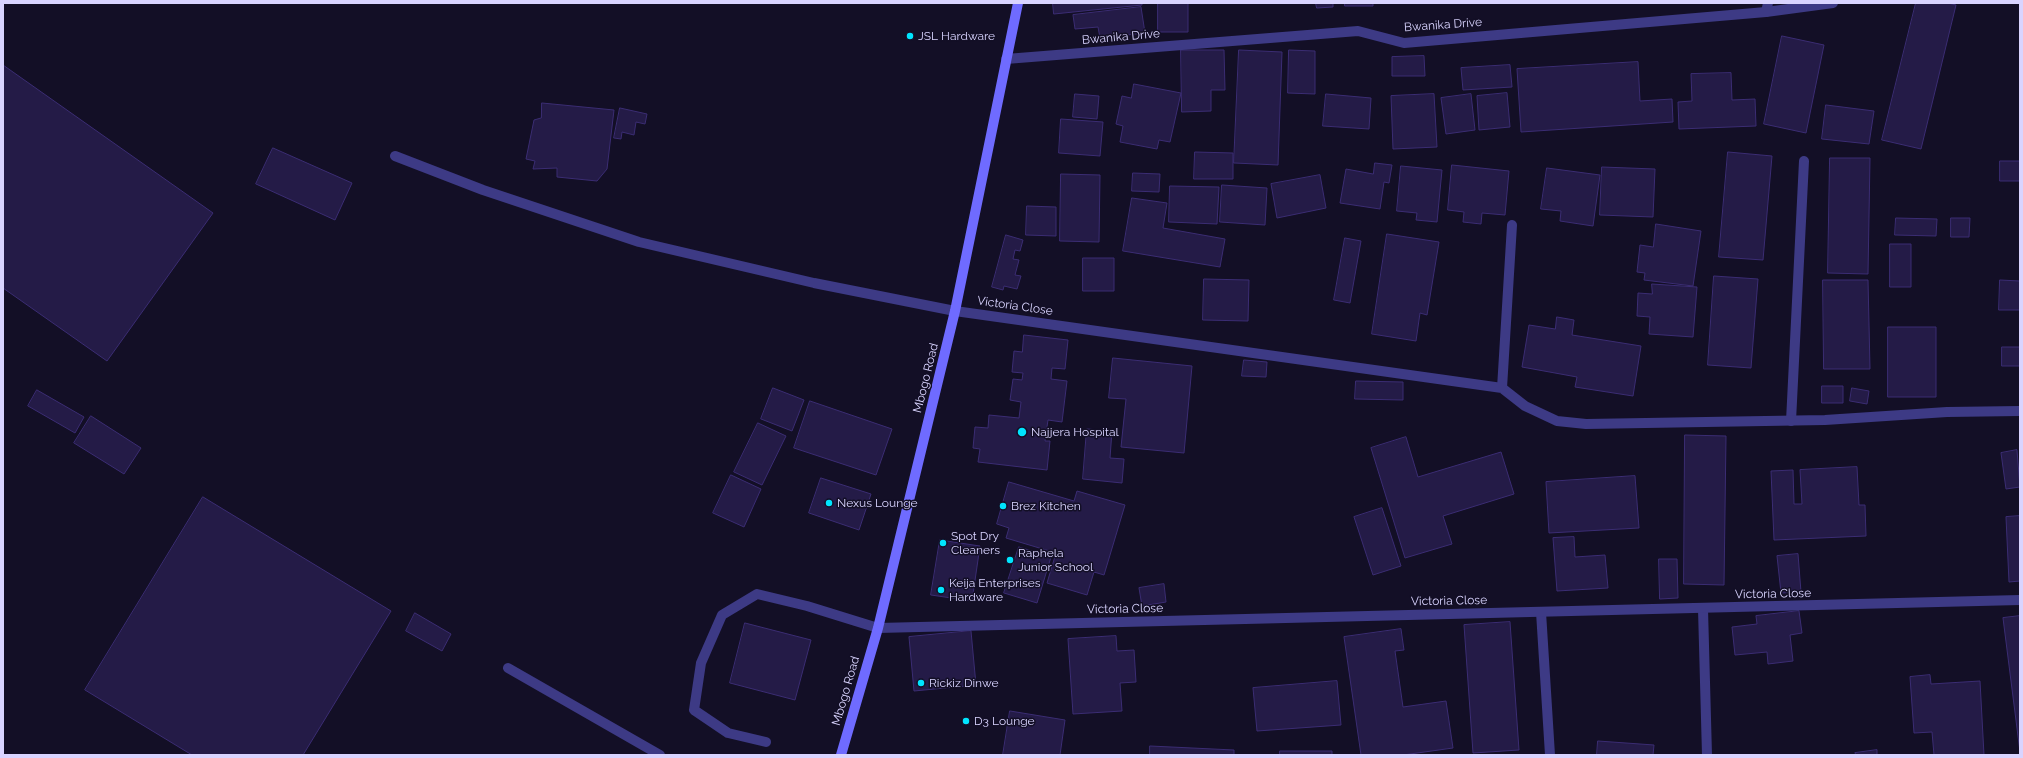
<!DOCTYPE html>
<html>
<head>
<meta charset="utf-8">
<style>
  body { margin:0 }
  #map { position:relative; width:2023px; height:758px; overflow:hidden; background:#130f26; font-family:Raleway,sans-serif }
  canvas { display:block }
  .frame { position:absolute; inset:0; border:4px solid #d9d4ff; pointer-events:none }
</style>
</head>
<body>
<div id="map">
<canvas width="2023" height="758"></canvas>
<div class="frame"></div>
</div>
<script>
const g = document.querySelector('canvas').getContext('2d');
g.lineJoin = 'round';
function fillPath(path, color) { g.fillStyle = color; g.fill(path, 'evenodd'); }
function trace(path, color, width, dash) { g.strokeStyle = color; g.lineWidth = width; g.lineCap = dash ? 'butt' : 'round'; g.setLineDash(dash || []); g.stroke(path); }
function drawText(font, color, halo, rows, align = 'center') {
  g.font = font + ' Raleway,sans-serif'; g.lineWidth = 3; g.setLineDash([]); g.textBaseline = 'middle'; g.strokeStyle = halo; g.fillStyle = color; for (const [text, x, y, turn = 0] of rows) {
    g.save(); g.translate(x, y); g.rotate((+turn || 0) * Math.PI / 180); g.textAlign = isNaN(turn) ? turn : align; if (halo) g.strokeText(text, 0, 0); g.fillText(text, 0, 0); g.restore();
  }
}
const building = new Path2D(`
  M1053 3H1142V5L1054 14Z
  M1158 3H1188V32H1158Z
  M1316 3H1333V7L1317 8Z
  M1345 3H1373V6H1345Z
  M1916 3H1948L1956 5 1921 149 1882 140Z
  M1141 7 1145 33 1100 38 1098 27 1075 29 1073 15Z
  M1782 36 1824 45 1806 133 1764 124Z
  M1181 50H1224L1225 90H1211V111L1182 112Z
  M1239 50 1282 52 1278 165 1234 163Z
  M1289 50 1315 51V94L1288 93Z
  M1424 56 1425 76H1392V57Z
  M1638 62 1640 101 1672 99 1673 122 1521 132 1517 69Z
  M3 65 213 213 107 361 3 288Z
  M1510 65 1512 87 1463 90 1461 68Z
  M1731 73 1732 100 1755 99 1756 126 1679 129 1678 102 1692 101 1691 74Z
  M1134 84 1181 93 1170 142 1159 140 1157 149 1120 142 1123 126 1116 124 1122 96 1131 98Z
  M1507 93 1510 127 1479 130 1477 96Z
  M1075 94 1099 96 1097 119 1073 117Z
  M1326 94 1371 98 1369 129 1323 126Z
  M1434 94 1437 147 1393 149 1391 96Z
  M1471 94 1475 130 1446 134 1441 98Z
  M542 103 614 110 607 169 597 181 557 177V168L533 169 535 161 526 159 534 120 541 118Z
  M1826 105 1874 111 1869 144 1822 139Z
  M620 108 647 114 645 124 636 122 634 135 622 132 621 139 614 138Z
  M1061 119 1103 122 1100 156 1059 153Z
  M273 148 352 183 335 220 256 184Z
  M1195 152 1233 153V179H1194Z
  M1728 152 1772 156 1763 260 1719 257Z
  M1830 158H1870L1868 274 1828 273Z
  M2000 161H2020V181H2000Z
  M1375 163 1392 165 1389 183 1384 182 1380 209 1340 203 1346 169 1373 174Z
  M1452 165 1509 171 1505 215 1482 213 1481 224 1463 222 1464 212 1448 210Z
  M1401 166 1442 170 1437 222 1416 220 1417 213 1397 211Z
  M1602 167 1655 169 1653 217 1600 215Z
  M1547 168 1600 175 1593 226 1560 221 1561 211 1541 209Z
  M1133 173 1160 174 1159 192 1132 191Z
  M1061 174 1100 175 1099 242 1060 241Z
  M1320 175 1326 208 1277 218 1271 184Z
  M1222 185 1267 188 1265 225 1220 222Z
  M1170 186 1219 187 1217 224 1169 222Z
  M1132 198 1167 203 1163 228 1225 239 1220 267 1123 251Z
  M1027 206 1056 207V236L1026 235Z
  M1896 218 1937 219 1936 236 1895 235Z
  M1951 218H1970L1969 237H1951Z
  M1656 224 1701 231 1693 286 1644 280 1645 273 1637 272 1640 245 1653 247Z
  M1387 234 1439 242 1427 315 1420 313 1416 341 1372 334Z
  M1006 235 1023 240 1020 251 1015 250 1013 259 1019 260 1015 275 1021 276 1017 289 1004 286 1003 290 992 287Z
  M1345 238 1361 241 1350 303 1334 300Z
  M1890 244H1911V287H1890Z
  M1083 258H1114V291H1083Z
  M1714 276 1758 279 1751 368 1708 365Z
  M1204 279 1249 280 1248 321 1203 320Z
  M1823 280H1868L1870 369H1824Z
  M2000 280 2020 281V310H1999Z
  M1652 284 1697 287 1693 337 1649 334 1650 317 1637 316 1638 293 1652 294Z
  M1557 317 1574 320 1572 335 1641 346 1633 396 1575 387 1577 377 1522 367 1529 325 1555 329Z
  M1888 327H1936V397H1888Z
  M1024 335 1068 340 1065 369 1052 368 1051 379 1067 381 1062 422 1048 420 1045 441H1050L1047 470 978 462 980 449 973 448 975 427 988 428 989 415 1019 418 1021 402 1010 400 1013 379 1022 380 1023 373 1012 372 1014 351 1022 352Z
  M2002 347H2020V366H2002Z
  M1113 358 1192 366 1184 453 1121 447 1126 399 1109 398Z
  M1244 360 1267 362 1266 377 1242 376Z
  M1356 381 1403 382V400L1355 399Z
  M1822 386H1843V403H1822Z
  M773 388 804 400 792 431 761 419Z
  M1852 388 1869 391 1867 404 1850 401Z
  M37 390 84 417 75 433 28 406Z
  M810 401 892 429 876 475 794 448Z
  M91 416 141 448 124 474 74 443Z
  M758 423 786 436 762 485 734 472Z
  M1087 429 1112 431 1110 458 1124 459 1122 483 1083 479Z
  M1685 435 1726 436 1724 585 1684 584Z
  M1406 437 1418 477 1501 452 1514 494 1443 516 1452 544 1405 558 1371 448Z
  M2017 450 2020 487 2006 489 2001 453Z
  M1857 467 1859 505H1865L1866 536 1774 540 1771 471 1793 470 1794 504H1802L1800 470Z
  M731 475 761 489 744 527 713 513Z
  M1635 476 1639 528 1549 533 1546 482Z
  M821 478 871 494 859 530 809 513Z
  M1009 482 1074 501 1077 491 1125 505 1104 575 1094 572 1087 595 1047 583 1056 553 1006 538 1009 528 997 524Z
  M203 497 391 611 303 755H192L85 690Z
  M1382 508 1401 566 1373 575 1354 517Z
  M2020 516V581L2009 582 2006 517Z
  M1574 537 1575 557 1605 555 1608 588 1557 591 1553 538Z
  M940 540 980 546 972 601 931 595Z
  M1019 547 1051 557 1037 603 1004 593Z
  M1798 554 1801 592 1781 593 1777 556Z
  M1659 559H1677L1678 598 1660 599Z
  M1164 584 1166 602 1142 606 1139 588Z
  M1799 611 1802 633 1790 635 1793 661 1768 664 1767 652 1735 655 1732 627 1757 624 1756 616Z
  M415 613 451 634 442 651 406 631Z
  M2020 616V752L2003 618Z
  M1510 622 1519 750 1473 753 1464 625Z
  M745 623 811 640 795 700 730 683Z
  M1401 629 1404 650 1395 651 1403 707 1446 701 1453 748 1403 755H1361L1344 637Z
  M971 631 976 685 914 691 909 637Z
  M1116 636 1117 651 1134 650 1136 682 1120 683 1122 711 1073 714 1068 639Z
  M1930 675 1931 684 1980 681 1984 755H1934L1932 732 1914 733 1910 677Z
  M1337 681 1341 725 1257 731 1253 688Z
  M1010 711 1065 720 1060 755H1003Z
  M1598 741 1654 745 1653 755H1597Z
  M1150 746 1234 750V755H1150Z
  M1877 750V755H1856L1855 753Z
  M1280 751H1332V755H1280Z`);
fillPath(building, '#241b47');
trace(building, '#3b2d73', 1);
trace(new Path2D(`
  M1766 12 1768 3
  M1791 421 1804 161
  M1703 609 1707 755
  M1541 612 1550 755
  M508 668 660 755
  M766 742 728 733 694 710 701 663 722 615 757 594 807 606 878 628`), '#3d3a85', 10);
trace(new Path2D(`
  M1006 59 1358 31 1404 43 1766 12 1833 3
  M395 156 483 190 639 242 814 283 955 311 1502 388 1525 406 1557 421 1586 424 1825 420 1947 412 2020 411
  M1502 388 1512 225
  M878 628 2020 600`), '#3d3a85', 10);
trace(new Path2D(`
  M841 755 878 628 955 311 1018 3`), '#6f6bff', 10);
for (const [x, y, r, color] of [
  [910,36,4,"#00e5ff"],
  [1022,432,5,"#00e5ff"],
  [829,503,4,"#00e5ff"],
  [1003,506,4,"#00e5ff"],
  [943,543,4,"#00e5ff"],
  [1010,560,4,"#00e5ff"],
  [941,590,4,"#00e5ff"],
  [921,683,4,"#00e5ff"],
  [966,721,4,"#00e5ff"]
]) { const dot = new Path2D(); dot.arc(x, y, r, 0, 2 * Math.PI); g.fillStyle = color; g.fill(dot); trace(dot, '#130f26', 1.5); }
drawText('12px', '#d9d4ff', '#130f26', [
  ["Bwanika Drive",1443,25,-4],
  ["Bwanika Drive",1121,37,-5],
  ["Victoria Close",1015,306,8],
  ["Mbogo Road",926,378,-76],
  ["Victoria Close",1773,594,-1],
  ["Victoria Close",1449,601,-1],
  ["Victoria Close",1125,609,-1],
  ["Mbogo Road",846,691,-74]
]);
drawText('12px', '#d9d4ff', '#130f26', [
  ["JSL Hardware",918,36],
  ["Najjera Hospital",1031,432],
  ["Nexus Lounge",837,503],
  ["Brez Kitchen",1011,506],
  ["Spot Dry",951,536],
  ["Cleaners",951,550],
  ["Raphela",1018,553],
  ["Junior School",1018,567],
  ["Keija Enterprises",949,583],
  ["Hardware",949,597],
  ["Rickiz Dinwe",929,683],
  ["D3 Lounge",974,721]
], 'left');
</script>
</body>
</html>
